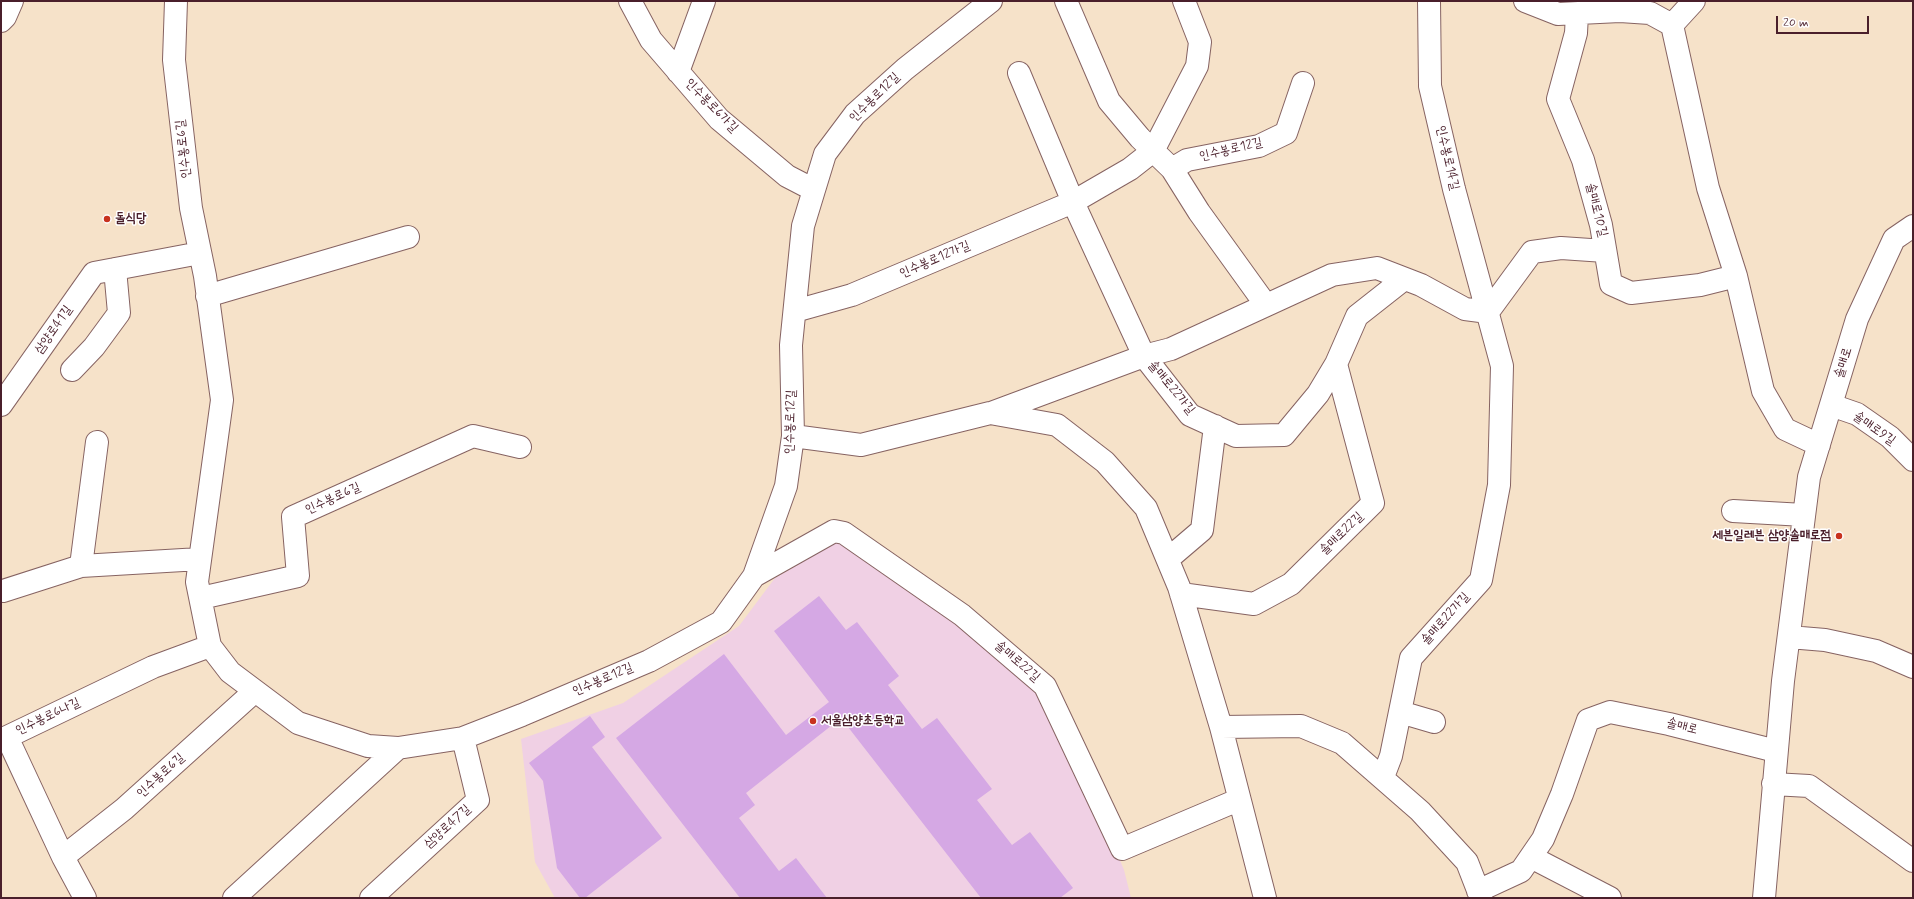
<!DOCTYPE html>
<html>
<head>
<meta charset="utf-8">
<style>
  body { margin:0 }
  #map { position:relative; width:1914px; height:899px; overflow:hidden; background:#f6e2c9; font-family:Mynerve,sans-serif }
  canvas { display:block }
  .frame { position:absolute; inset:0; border:2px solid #4a1f2b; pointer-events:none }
  .scale { position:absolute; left:1776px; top:16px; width:93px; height:18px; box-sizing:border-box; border:2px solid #4a1f2b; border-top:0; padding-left:5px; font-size:12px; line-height:14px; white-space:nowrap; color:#4a1f2b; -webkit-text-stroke:3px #fff; paint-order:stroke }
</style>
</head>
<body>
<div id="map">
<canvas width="1914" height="899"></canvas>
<div class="frame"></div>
<div class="scale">20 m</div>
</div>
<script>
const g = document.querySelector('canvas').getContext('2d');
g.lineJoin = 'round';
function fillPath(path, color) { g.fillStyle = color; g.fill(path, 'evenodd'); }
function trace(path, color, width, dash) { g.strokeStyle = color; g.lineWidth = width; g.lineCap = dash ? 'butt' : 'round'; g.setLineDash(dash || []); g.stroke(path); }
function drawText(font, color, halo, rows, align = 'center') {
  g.font = font + ' Mynerve,"Poor Story",sans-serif'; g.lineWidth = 3; g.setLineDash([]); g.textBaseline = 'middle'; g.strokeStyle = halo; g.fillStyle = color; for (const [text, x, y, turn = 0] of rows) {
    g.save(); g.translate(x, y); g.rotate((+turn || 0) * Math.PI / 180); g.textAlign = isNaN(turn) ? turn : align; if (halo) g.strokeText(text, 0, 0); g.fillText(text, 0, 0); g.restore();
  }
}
fillPath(new Path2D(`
  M840 540 999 652 1043 700 1087 780 1124 870 1131 898H555L535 862 521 739 623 703 739 626 775 578Z`), '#f0d0e4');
fillPath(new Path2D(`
  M819 596 846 630 857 622 899 676 888 685 922 729 937 718 992 789 977 800 1012 845 1030 832 1073 888 1060 898H981L841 718 746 793 755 805 739 818 779 871 796 858 827 898H740L616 738 724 654 786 735 829 702 774 631Z
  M590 716 605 737 592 747 662 838 585 898H580L557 868 543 781 529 763Z`), '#d5a8e4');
const minor = new Path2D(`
  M176 1 174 60 191 208 205 276 222 400 197 582 210 646 230 672 298 723 368 746 398 748 463 738 522 715 649 661 721 622 754 576 786 486 793 436 791 345 803 226 825 154 855 114 905 69 991 1
  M630 1 651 40 719 119 787 176 814 190
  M1066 1 1109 101 1140 138 1172 169 1199 212 1266 305
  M1525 1 1558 14 1620 11 1650 13 1672 25 1708 188 1736 276 1763 391 1785 429 1819 445
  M1577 14 1576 33 1558 99 1583 160 1601 225 1611 284 1631 293 1700 285 1736 276
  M1 21 5 17 12 1
  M1672 25 1694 1
  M678 72 704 1
  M1019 73 1073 202 1144 356 1190 415 1236 436 1284 435 1318 394 1336 364 1357 316 1404 279
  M1172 169 1187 160 1259 146 1286 133 1303 83
  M207 296 408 237
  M795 311 852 295 1073 202 1130 169 1153 151 1197 66 1200 42 1184 1
  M1488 312 1532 252 1561 248 1605 251
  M72 370 94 347 119 313 115 269
  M1 405 94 273 200 253
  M1831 405 1857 414 1890 437 1913 460
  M991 413 1144 356 1171 349 1332 275 1377 268 1421 285 1465 309 1488 312
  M793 436 861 445 990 413 1057 425 1105 462 1146 508 1179 587 1221 727 1265 898
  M1733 511 1804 515
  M1168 559 1202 530 1215 426
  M81 566 97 442
  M754 576 834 531 844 533 962 615 1045 686 1122 849 1238 800
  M3 591 81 566 200 559
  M1181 594 1254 604 1291 584 1373 503 1336 364
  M201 598 298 576 293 517 473 436 520 447
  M1789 637 1825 640 1876 651 1913 667
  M1400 712 1434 722
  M1221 727 1301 726 1342 743 1420 811 1467 862 1481 898
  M1383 777 1391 756 1411 658 1481 580 1499 485 1502 366 1454 189 1430 86 1429 1
  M1773 784 1809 786 1913 861
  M63 857 124 809 255 691
  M1531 857 1610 898
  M1478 891 1521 871 1543 839 1562 794 1588 720 1610 712 1669 724 1776 751
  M85 898 63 857 7 737 153 667 210 646
  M234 898 398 748
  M371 898 478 800 463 738
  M1764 898 1783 681 1809 477 1857 319 1894 239 1913 226`);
trace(minor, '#866362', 24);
trace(minor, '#fff', 22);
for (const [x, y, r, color] of [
  [107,219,4,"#c8321e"],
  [1839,536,4,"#c8321e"],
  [813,721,4,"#c8321e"]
]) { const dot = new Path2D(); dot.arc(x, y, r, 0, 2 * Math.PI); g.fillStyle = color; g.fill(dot); trace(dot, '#fff', 1.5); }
drawText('13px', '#4a1f2b', '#fff', [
  ["인수봉로12길",875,98,-44],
  ["인수봉로6가길",711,106,46],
  ["인수봉로6길",184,149,-96],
  ["인수봉로12길",1231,150,-13],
  ["인수봉로14길",1447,158,77],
  ["솔매로10길",1596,210,76],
  ["인수봉로12가길",935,260,-23],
  ["삼양로41길",54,330,-55],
  ["솔매로",1844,363,-73],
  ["솔매로22가길",1171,388,50],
  ["인수봉로12길",791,422,-88],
  ["솔매로9길",1874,429,35],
  ["인수봉로6길",333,499,-24],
  ["솔매로22길",1342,534,-44],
  ["솔매로22가길",1446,619,-48],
  ["솔매로22길",1017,662,41],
  ["인수봉로12길",603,680,-23],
  ["인수봉로6나길",48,717,-25],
  ["솔매로",1682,727,14],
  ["인수봉로6길",161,776,-42],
  ["삼양로47길",448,827,-42]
]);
drawText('bold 13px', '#4a1f2b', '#fff', [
  ["돌식당",115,219],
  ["세븐일레븐 삼양솔매로점",1831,536,"right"],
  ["서울삼양초등학교",821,721]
], 'left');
</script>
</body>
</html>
